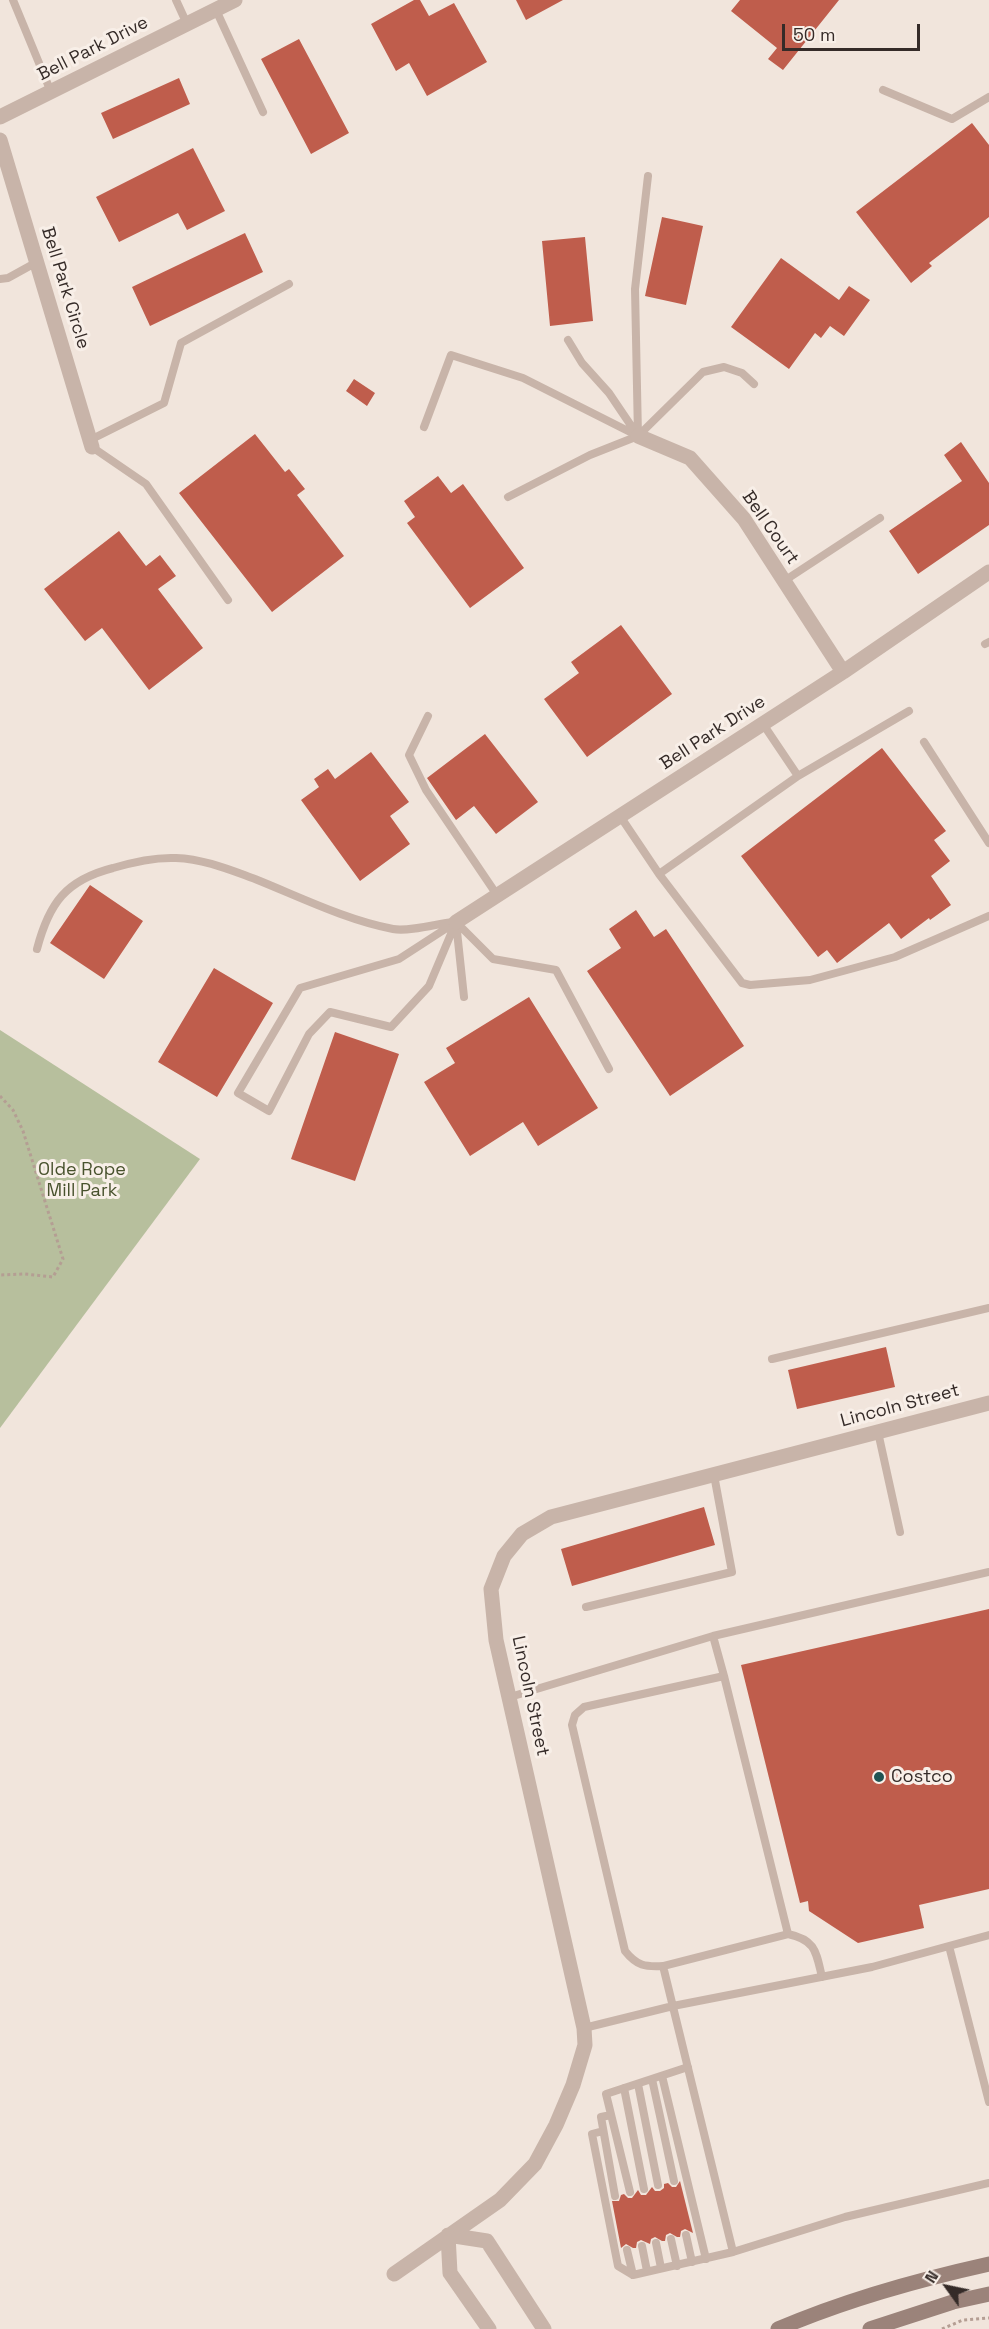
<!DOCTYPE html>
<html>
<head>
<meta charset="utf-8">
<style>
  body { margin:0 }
  #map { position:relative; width:989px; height:2329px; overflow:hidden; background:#f1e5dc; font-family:"Space Grotesk",sans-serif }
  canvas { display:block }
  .north { position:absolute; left:917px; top:2257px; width:60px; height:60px; -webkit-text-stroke:4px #f8efe8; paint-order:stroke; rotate:303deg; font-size:16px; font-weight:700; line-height:24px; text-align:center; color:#352b28 }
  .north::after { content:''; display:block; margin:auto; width:21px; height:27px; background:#352b28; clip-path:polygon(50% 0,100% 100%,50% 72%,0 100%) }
  .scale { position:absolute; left:782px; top:24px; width:138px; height:27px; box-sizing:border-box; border:3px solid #352b28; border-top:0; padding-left:8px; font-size:18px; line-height:21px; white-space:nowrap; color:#352b28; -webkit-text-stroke:4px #f8efe8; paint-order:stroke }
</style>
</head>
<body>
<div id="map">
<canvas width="989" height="2329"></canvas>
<div class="north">N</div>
<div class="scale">50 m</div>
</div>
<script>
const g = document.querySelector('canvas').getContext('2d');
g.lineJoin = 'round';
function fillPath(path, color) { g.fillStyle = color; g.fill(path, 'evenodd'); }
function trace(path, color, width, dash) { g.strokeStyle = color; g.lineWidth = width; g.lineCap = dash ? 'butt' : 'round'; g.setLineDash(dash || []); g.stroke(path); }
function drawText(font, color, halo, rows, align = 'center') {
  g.font = font + ' "Space Grotesk",sans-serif'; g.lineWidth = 6; g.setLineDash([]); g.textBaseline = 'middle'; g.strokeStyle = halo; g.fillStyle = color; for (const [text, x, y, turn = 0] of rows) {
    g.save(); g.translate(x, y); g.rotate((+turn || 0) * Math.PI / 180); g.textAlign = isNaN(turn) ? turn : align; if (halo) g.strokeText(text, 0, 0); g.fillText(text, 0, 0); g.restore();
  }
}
fillPath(new Path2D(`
  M0 1030 200 1159 0 1428Z`), '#b7bf9d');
fillPath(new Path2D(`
  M414 0H420L429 16 454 3 487 62 427 96 409 63 396 71 371 24Z
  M516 0H563L526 20Z
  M740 0H839L783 70 768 59 777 48 731 11Z
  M299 39 349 133 311 154 261 59Z
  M179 78 190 104 113 139 101 113Z
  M972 123 989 145V217L929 263 932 266 911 283 856 212Z
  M193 148 225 211 187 230 178 213 119 242 96 197Z
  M662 217 703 226 686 305 645 296Z
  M245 233 263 272 150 326 132 287Z
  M585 237 593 321 550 326 542 241Z
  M781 258 839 300 849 286 870 300 844 336 830 326 821 338 815 333 789 369 731 327Z
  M354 379 375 393 367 406 346 391Z
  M255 434 285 472 289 469 305 489 297 495 344 556 272 612 179 493Z
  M961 442 989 483V525L918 574 889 531 962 481 944 455Z
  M438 476 451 493 463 484 524 568 470 608 407 523 415 517 404 501Z
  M119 531 146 566 160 555 176 576 158 589 203 648 149 690 102 628 85 641 44 589Z
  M621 625 672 694 587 757 544 699 579 673 571 662Z
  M485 734 538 802 496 834 474 806 456 820 427 778Z
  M882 748 946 831 934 840 950 861 931 876 951 905 930 920 929 918 901 939 889 923 837 963 827 950 818 957 741 856Z
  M371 752 409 802 390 816 410 844 360 881 301 800 319 787 314 779 328 769 335 779Z
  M90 885 143 921 104 979 50 943Z
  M636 910 654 937 666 929 744 1046 670 1096 587 971 621 948 609 929Z
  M214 968 273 1003 217 1097 158 1062Z
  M529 997 598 1108 538 1146 523 1122 470 1156 424 1082 455 1063 446 1048Z
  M335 1032 399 1054 355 1181 291 1159Z
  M886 1347 895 1387 797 1409 788 1370Z
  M704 1507 715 1545 572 1586 561 1549Z
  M989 1609V1889L919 1905 924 1928 858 1943 809 1911 808 1901 800 1903 741 1665Z
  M680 2181 693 2233 685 2229 681 2231 680 2237H677L670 2233 666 2235 665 2241H662L655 2237 651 2239 650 2244 641 2240 637 2242 636 2248H633L626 2244 621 2248 612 2201H619L621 2195 624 2194 628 2198H632L638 2190 641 2195H646L652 2187 655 2191H660L664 2188V2184L668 2183 672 2187H676Z`), '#bf5d4c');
trace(new Path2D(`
  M0 1096 13 1110 23 1131 63 1259 53 1277 25 1274 0 1275
  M942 2329 963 2320 989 2318`), '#b49e93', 3, [3, 3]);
trace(new Path2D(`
  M13 0 51 92
  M176 0 187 24
  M216 10 263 112
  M883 90 952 119 989 97
  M0 279 8 278 37 262
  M568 340 582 363 609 393 636 433
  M424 427 451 355 523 378 638 436
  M638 436 635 289 648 176
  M90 440 164 403 181 343 289 284
  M92 447 146 484 228 600
  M508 497 590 455 638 436 703 372 724 367 742 373 754 384
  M784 581 880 518
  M985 644 989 642
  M428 716 409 755 426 790 497 895
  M924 742 989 843
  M798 776 909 711
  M620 816 659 874 742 983 750 985 810 980 895 957 989 916
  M659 874 798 776 763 724
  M456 922 429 986 391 1027 330 1012 309 1034 269 1111 238 1093 300 988 399 959Z
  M456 922 493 959 556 970 609 1069
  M456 922 464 997
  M37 949C49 903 66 880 113 868 133 862 155 857 176 858 204 859 230 870 255 879 300 897 346 920 393 929 408 932 437 924 452 922
  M772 1359 989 1308
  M878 1432 900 1532
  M586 1607 732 1572 714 1475
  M713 1636 724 1676
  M510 1697 713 1636 989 1572
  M949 1946 989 2102
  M663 1966 788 1934
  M822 1977C816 1952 816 1940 788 1934L724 1676 584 1707 575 1715 572 1725 625 1951C637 1966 645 1967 663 1966L733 2252 845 2217 989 2183
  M584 2028 673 2006 872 1967 989 1935
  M662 2076 706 2259
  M652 2079 674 2181
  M638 2084 658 2185
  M624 2088 644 2189
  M611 2115 601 2117 615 2196
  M603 2131 592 2134 618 2266 633 2275 733 2252
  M630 2192 606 2094 688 2067
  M686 2235 692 2262
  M671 2239 677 2266
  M656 2243 661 2268
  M642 2246 647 2271
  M627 2250 633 2275`), '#c8b4a9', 8);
trace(new Path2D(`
  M0 117 235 0
  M0 140 92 447
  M638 436 690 458 744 519 843 672
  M456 922 843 672 989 572
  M394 2274 500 2200 535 2164 556 2125 573 2085 585 2045 584 2028 496 1640 491 1589 504 1556 522 1534 551 1517 989 1403
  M489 2329 450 2273 448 2235 487 2241 544 2329`), '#c8b4a9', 15);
trace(new Path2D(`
  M778 2329C845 2300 917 2280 989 2264
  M870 2329 953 2302 989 2294`), '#9b837a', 15);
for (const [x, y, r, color] of [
  [879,1777,6,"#205453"]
]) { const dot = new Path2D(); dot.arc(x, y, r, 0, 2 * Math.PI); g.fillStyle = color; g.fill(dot); trace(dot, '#f8efe8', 2); }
drawText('18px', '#352b28', '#f8efe8', [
  ["Bell Park Drive",93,49,-27],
  ["Bell Park Circle",65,288,73],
  ["Bell Court",770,528,55],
  ["Bell Park Drive",713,733,-33],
  ["Lincoln Street",900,1406,-15],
  ["Lincoln Street",530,1696,78]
]);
drawText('18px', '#48522d', '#f8efe8', [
  ["Olde Rope",82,1170],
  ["Mill Park",82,1191]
]);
drawText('18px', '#352b28', '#f8efe8', [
  ["Costco",891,1777]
], 'left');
</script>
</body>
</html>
